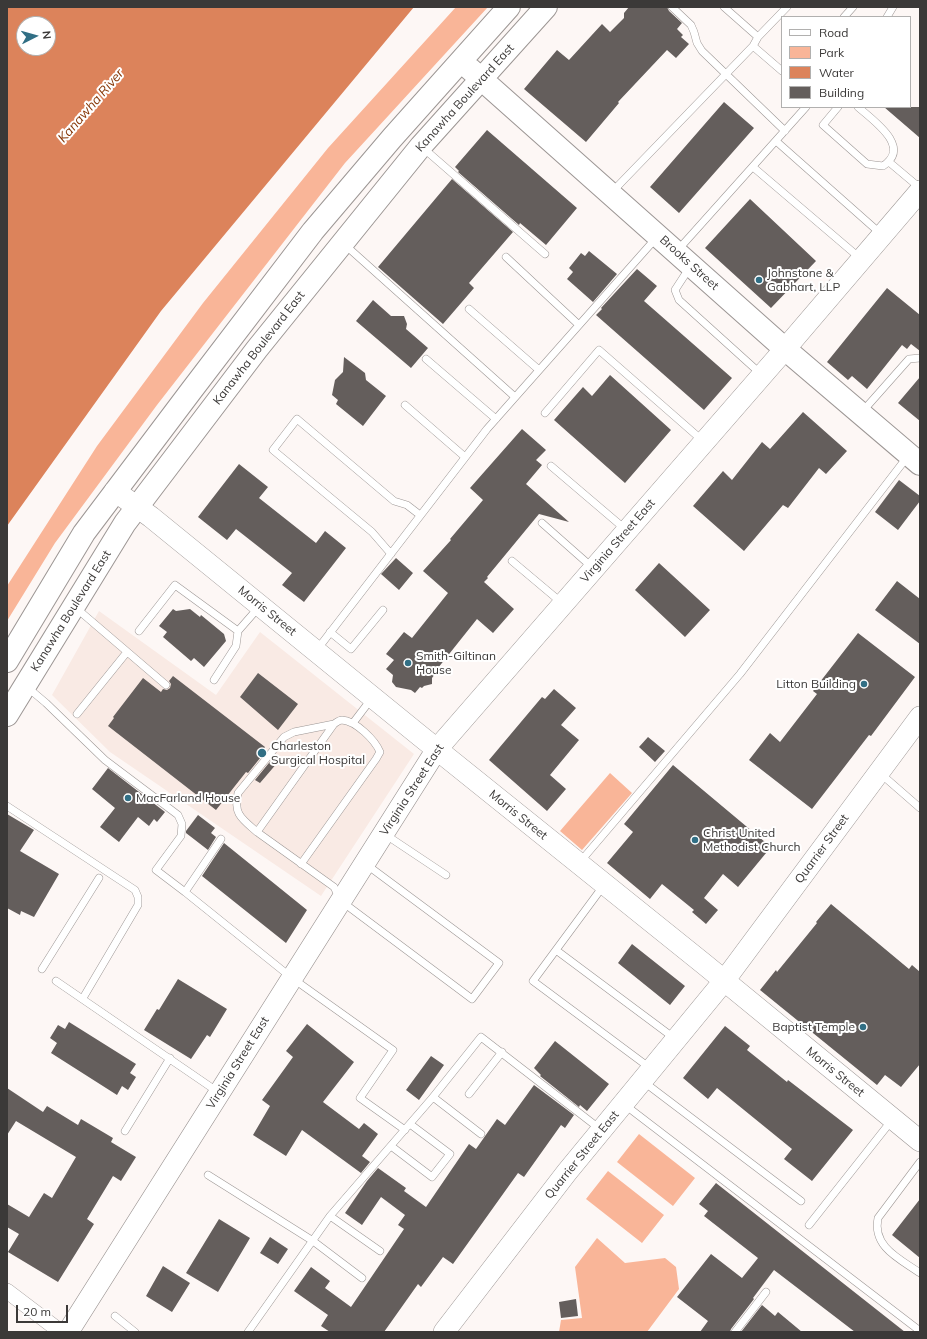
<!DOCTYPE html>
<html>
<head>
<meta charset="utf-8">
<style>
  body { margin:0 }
  #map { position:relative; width:927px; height:1339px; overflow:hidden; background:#fdf7f5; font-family:Mulish,sans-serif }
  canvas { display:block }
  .frame { position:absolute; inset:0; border:8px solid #3b3938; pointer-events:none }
  .legend { position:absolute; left:781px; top:16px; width:130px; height:92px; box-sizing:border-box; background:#fff; border:1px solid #b1b0af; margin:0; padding:5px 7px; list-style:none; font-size:12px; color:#3b3938 }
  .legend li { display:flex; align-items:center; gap:8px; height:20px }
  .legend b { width:20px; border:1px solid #b1b0af }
  .north { position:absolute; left:16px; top:16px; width:40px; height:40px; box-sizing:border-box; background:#fff; border:1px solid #b1b0af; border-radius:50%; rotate:84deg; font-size:11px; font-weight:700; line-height:16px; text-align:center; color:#3b3938 }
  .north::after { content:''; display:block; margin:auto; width:14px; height:18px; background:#316f85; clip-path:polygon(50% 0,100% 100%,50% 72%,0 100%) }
  .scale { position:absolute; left:16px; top:1305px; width:52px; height:18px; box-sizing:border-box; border:2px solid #3b3938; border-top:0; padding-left:5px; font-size:12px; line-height:14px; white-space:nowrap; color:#3b3938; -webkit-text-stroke:3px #fff; paint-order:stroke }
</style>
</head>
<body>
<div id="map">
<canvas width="927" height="1339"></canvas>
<div class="frame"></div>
<ul class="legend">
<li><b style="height:5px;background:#fff"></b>Road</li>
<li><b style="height:11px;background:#f9b598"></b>Park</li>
<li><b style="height:11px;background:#dc835b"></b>Water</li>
<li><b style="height:11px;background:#645e5c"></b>Building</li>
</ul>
<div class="north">N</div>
<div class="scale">20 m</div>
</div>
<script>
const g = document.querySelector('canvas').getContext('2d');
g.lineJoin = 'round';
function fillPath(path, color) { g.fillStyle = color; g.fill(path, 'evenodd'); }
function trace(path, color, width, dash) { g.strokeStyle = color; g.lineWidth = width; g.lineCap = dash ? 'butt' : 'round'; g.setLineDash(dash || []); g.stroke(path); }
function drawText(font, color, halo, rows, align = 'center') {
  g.font = font + ' Mulish,sans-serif'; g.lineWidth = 4; g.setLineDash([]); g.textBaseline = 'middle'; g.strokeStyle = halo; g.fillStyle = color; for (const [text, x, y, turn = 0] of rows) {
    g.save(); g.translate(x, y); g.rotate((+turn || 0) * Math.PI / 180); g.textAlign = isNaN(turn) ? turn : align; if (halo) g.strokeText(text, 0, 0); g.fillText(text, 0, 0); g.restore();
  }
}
fillPath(new Path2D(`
  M99 611 216 695 260 632 414 754 321 896 110 752 52 695Z`), '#f9eae4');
fillPath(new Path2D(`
  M456 7H488L345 163 157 405 55 543 7 621V586L97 446 203 303 328 148Z
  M610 773 632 793 582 850 560 831Z
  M639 1134 695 1178 673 1206 617 1162Z
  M608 1171 664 1215 642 1243 586 1199Z
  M597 1238 625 1263 665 1258 676 1267 679 1289 647 1332H559L561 1320 582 1318 575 1267Z`), '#f9b598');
fillPath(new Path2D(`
  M7 7H414L161 311 7 526ZM24 24H48V48H24Z`), '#dc835b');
fillPath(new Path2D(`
  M629 7H667L669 11 682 23 677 29 683 35 681 37 689 44 676 58 667 50 618 102 619 103 586 142 524 89 557 50 569 60 602 24 610 32 624 18V13Z
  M724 102 754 128 679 213 650 187Z
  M884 107H920V138Z
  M487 130 577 208 546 245 520 223 519 225 458 172 459 171 455 167Z
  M452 179 513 232 469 283 474 288 443 324 378 267Z
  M750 199 816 261 771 308 705 248Z
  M589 251 617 274 593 302 567 279 573 272 569 268 581 253 585 256Z
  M637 269 657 286 644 301 732 378 704 410 596 315 602 309 601 308Z
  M887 288 920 315V351L911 344 907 349 902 345 867 389 852 376 848 380 827 362Z
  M373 300 391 316H404L407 324 406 329 428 348 411 368 356 321Z
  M344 357 365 373 366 380 386 396 363 426 336 404 338 400 332 395 335 380 343 372Z
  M610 375 671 430 625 483 554 420 583 387 592 396Z
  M920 377V421L898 403Z
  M803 412 847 451 826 474 819 468 788 508 783 505 744 551 693 506 723 471 732 480 762 442 770 449Z
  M522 429 546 450 536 460 542 465 526 484 569 522 539 514 487 577 488 578 484 582 514 609 493 633 477 619 434 673 435 674 432 678V684L424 686 422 688 420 687 415 693 411 690 396 687 392 682 393 675 386 669 394 660 386 654 404 632 412 638 448 593 423 571 451 540 450 539 483 500 470 488Z
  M239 464 268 487 259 498 316 543 325 531 346 548 304 602 282 585 292 573 236 529 227 540 198 517Z
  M899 480 920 496V501L898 530 875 512Z
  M396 558 413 573 399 590 381 574Z
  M659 563 710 610 685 637 635 590Z
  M897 581 920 599V644L875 610Z
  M173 609 176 611 190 609 200 617 201 615 224 634 226 641 204 667 194 658 191 661 163 637 167 632 159 626Z
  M858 633 915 677 871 736 869 735 812 809 749 760 770 733 780 742 817 694 813 691Z
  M258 673 298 704 278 730 240 697Z
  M173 676 265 747 263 750 265 752 248 773 246 772 216 810 108 726 114 718 113 717 143 678 161 692 163 689 167 690 170 688 171 684 169 681Z
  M554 689 576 708 561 725 579 740 550 775 566 789 547 811 489 760 542 697 545 699Z
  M648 737 665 751 655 762 639 747Z
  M273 758 278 762 260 783 255 780Z
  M673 765 771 847 738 887 723 874 704 898 718 910 706 924 692 912 694 910 662 884 650 899 607 863 633 832 624 824Z
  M108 768 165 812 157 822 154 819 149 826 138 817 119 842 100 827 115 808 92 789Z
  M7 814 34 830 20 851 59 874 34 917 21 911 20 915 7 908Z
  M198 815 215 828 211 833 216 837 208 850 186 833V831Z
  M224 843 307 910 286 943 202 876Z
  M831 904 909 969 912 965 920 972V1064L901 1087 885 1075 877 1085 760 990 776 970 777 972 817 923 816 922Z
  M632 944 685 986 670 1005 618 963Z
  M178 979 227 1009 210 1037 207 1035 191 1059 144 1030 157 1009 159 1010Z
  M69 1022 136 1064 130 1073 136 1077 128 1090 122 1086 117 1095 51 1053 57 1043 50 1038 58 1025 65 1029Z
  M307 1024 354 1062 323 1102 359 1129 364 1123 378 1134 362 1156 370 1162 361 1173 302 1130 286 1156 253 1135 270 1106 262 1100 293 1057 286 1051Z
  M725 1026 750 1046 747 1050 787 1082 788 1080 853 1130 812 1181 784 1159 792 1149 717 1088 708 1099 683 1078Z
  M555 1041 609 1084 587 1111 580 1105 579 1107 540 1076 541 1075 534 1068Z
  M431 1056 444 1065 419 1100 406 1090Z
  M534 1085 574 1115 565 1128 561 1125 524 1177 518 1173 453 1264 443 1257 421 1287 418 1284 384 1332H330L321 1326 328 1315 294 1291 311 1267 330 1281 325 1288 351 1307 404 1229 398 1225 405 1215 381 1197 362 1225 345 1213 367 1181 378 1168 406 1188 404 1191 426 1207 469 1144 476 1149 497 1119 505 1125Z
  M7 1088 43 1112 47 1106 78 1125 81 1119 113 1138 111 1142 136 1157 121 1181 113 1176 87 1219 94 1224 58 1282 8 1252 19 1234 7 1227V1204L29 1217 44 1193 52 1198 76 1157 16 1121 7 1135Z
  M716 1183 905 1332H855L774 1270 753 1298 754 1299 731 1329 730 1332H700L708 1321 677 1297 711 1254 742 1278 758 1258 704 1216 708 1211 699 1204Z
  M920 1199V1258L892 1235Z
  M219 1219 250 1238 218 1292 186 1273Z
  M270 1237 288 1249 278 1264 260 1253Z
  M163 1266 190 1283 172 1312 146 1296Z
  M576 1299 578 1316 561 1318 559 1302Z
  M762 1305 775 1316 778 1312 802 1332H741Z`), '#645e5c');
const lane = new Path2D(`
  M672 7 691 25 694 32 697 43 702 51 785 131
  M724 7 758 37 753 46
  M844 17 853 7
  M887 17 893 7
  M758 37 787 7
  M838 107 823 125 867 164 883 166C912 147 874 121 858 107
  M776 141 881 234
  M422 147 545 254
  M889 162 920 188
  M753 167 861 259
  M612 192 753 46 782 71
  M344 244 515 397
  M677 251 806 107
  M506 257 579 325
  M690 267 675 290 679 300 762 375
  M469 309 539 370
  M426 359 496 419
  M405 405 465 457
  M862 412 909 359 920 358
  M545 413 599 350 703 441
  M551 466 625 529
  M542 523 593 568
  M391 554 372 532 273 450 297 419 394 501 407 505 420 515
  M512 561 562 603
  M76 608 166 685
  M139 631 175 585 238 631
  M330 632 351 649 383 610
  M316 651 487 429 657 237
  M214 680 236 646 238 631 259 607
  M27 687 46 703 105 760 178 815 182 824 181 836 156 870 185 892
  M77 714 127 652
  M353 723 372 698
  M881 774 920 808
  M7 806 135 890 138 897V905L83 998
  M257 832C242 819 233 814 238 793L284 737 294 732 334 724
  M386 835 446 875
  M221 839 185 892 292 978 393 1050 360 1098 405 1130
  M580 862 740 674 908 456
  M301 864 376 759 380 752C375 740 356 721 342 720 339 720 337 722 334 724L257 832 334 887 341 901 472 999 499 963 367 865
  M604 885 533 981 650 1068
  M556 950 674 1038
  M42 969 99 878
  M56 981 218 1092
  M644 1082 801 1201
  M469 1094 502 1052
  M433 1097 481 1134
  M625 1105 920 1331
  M125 1131 170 1058
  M391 1146 432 1177 450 1154 410 1124
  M920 1162 878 1218C872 1247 900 1259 920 1273
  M208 1175 313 1241 362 1278
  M330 1216 380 1251
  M809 1225 892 1120
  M115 1316 135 1332
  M248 1332 330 1216 433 1097 481 1037 600 1129
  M735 1332 766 1292`);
const street = new Path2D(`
  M7 1291 61 1332`);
const secondary = new Path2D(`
  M115 491 151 517 419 735 704 964 920 1141
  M68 1332 437 749 785 349 920 191
  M444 1332 567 1172 724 981 920 717`);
const primary = new Path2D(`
  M470 69 785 349 920 464
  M7 661 84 533 191 391 313 231 392 138 509 7
  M7 715 125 523 257 349 421 146 546 7`);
trace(lane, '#9c9694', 8);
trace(street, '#9c9694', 16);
trace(secondary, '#9c9694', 22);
trace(primary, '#9c9694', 24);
trace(lane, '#fff', 7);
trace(street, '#fff', 15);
trace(secondary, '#fff', 21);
trace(primary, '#fff', 22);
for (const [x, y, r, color] of [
  [759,280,4,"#316f85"],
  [408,663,4,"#316f85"],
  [864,684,4,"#316f85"],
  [262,753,5,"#316f85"],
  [128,798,4,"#316f85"],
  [695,840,4,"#316f85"],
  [863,1027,4,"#316f85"]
]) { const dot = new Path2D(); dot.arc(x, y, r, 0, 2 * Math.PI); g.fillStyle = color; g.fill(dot); trace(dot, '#fff', 1.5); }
drawText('12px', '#3b3938', '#fff', [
  ["Kanawha Boulevard East",465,98,-48],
  ["Brooks Street",689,263,42],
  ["Kanawha Boulevard East",259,348,-52],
  ["Virginia Street East",618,541,-49],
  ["Kanawha Boulevard East",71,611,-58],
  ["Morris Street",267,611,39],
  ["Virginia Street East",412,790,-57],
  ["Morris Street",518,815,39],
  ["Quarrier Street",822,849,-54],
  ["Virginia Street East",238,1063,-58],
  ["Morris Street",835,1072,39],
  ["Quarrier Street East",582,1155,-51]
]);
drawText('12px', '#3b3938', '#fff', [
  ["Johnstone &",767,273],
  ["Gabhart, LLP",767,287],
  ["Smith-Giltinan",416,656],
  ["House",416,670],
  ["Litton Building",856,684,"right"],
  ["Charleston",271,746],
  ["Surgical Hospital",271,760],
  ["MacFarland House",136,798],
  ["Christ United",703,833],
  ["Methodist Church",703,847],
  ["Baptist Temple",855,1027,"right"]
], 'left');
drawText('italic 13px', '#853505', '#fff', [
  ["Kanawha River",91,106,-49]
]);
</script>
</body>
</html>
